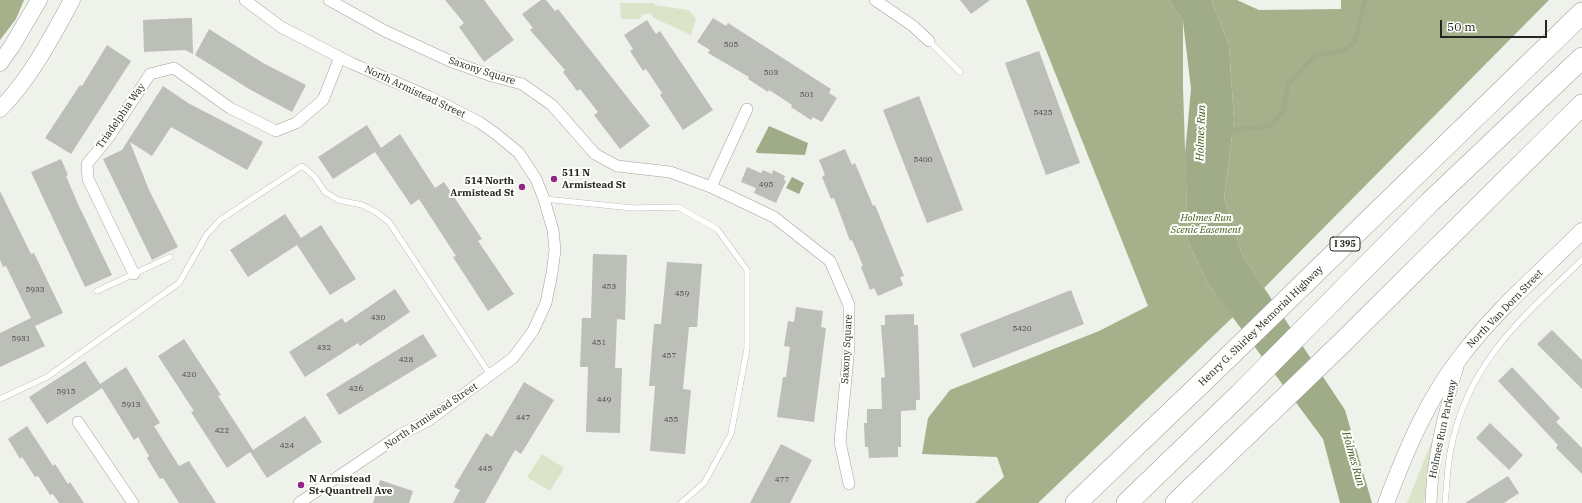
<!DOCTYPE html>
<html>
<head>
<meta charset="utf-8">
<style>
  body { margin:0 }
  #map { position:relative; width:1582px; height:503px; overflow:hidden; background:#eff1eb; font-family:"IBM Plex Serif",serif }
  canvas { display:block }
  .scale { position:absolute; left:1440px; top:20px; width:107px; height:18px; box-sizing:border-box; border:2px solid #252624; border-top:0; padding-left:5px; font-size:12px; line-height:14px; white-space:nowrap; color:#252624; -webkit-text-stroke:3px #fcfef9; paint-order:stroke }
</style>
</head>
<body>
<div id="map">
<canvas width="1582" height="503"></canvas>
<div class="scale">50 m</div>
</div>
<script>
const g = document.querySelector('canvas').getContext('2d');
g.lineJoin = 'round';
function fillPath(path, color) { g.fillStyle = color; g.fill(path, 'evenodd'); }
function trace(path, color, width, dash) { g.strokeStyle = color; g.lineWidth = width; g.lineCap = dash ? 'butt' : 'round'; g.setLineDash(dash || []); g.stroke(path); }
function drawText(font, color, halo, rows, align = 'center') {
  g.font = font + ' "IBM Plex Serif",serif'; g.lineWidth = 4; g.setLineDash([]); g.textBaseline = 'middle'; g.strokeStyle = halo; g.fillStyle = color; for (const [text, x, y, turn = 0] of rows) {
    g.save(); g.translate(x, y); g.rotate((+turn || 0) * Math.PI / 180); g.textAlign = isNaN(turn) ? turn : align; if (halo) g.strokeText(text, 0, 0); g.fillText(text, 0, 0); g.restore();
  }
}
fillPath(new Path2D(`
  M620 3H655L654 5 688 10 696 18 691 35 654 18 650 13 642 15 640 19H621Z
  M1433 438 1424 503H1407Z
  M542 454 564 468 550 491 527 477Z`), '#dbe4c8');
fillPath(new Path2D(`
  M0 0H24L16 19 0 40Z
  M1026 0H1169L1183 21V87L1188 241 1208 284 1233 317 1038 503H975L1004 477 997 457 922 454 928 418 950 390 1099 331 1148 306Z
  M1211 0H1237L1259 10 1341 9V0H1549L1264 288 1243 256 1224 198 1234 120 1229 45Z`), '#a6b18c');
fillPath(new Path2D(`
  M1169 0H1211L1229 45 1234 120 1224 198 1243 256 1345 410 1372 503H1340L1323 439 1208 284 1188 241 1185 154 1191 89 1183 21Z
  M769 126 808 143 805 155 757 153 756 151Z
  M792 177 804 183 799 194 786 188Z`), '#a0ac87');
trace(new Path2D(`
  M1230 135 1233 130 1270 126 1283 111 1288 85 1315 55 1343 51 1355 42 1365 0`), '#a0ac87', 4.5);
fillPath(new Path2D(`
  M445 0H484L514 40 484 62 459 27 464 23Z
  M541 0H546L555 11 558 9 650 126 620 149 594 115 598 112 580 89 577 91 563 72 565 70 530 30 533 28 522 14Z
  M960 0H990L971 14Z
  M186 18H192L193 54 185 50 144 52 143 20Z
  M713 18 726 26 728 23 831 89 829 93 837 98 822 122 813 117 811 120 791 107 792 105 780 97 769 90 768 92 748 79 749 77 708 53 710 50 697 42Z
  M647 20 656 34 660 31 713 110 683 130 660 95 662 93 646 69 643 71 630 51 633 49 624 35Z
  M209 29 263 63 306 85 292 112 249 89 195 55Z
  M107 45 131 61 71 154 45 138 80 85 82 86Z
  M1039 51 1080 163 1046 175 1005 63Z
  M163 86 188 103 263 142 247 170 171 127 152 156 130 142 149 190 178 247 152 260 103 159 122 150Z
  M919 96 963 210 927 223 883 110Z
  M367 125 381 148 400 134 435 188 444 182 482 239 478 241 514 294 488 311 453 257 456 256 419 199 411 205 375 152 333 179 318 157Z
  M845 149 852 165 855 163 873 206 875 205 904 276 900 277 903 285 878 296 874 288 870 290 861 267 863 266 858 254 852 240 850 241 834 198 831 199 822 177 825 175 819 160Z
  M61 159 68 175 66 176 78 204 112 275 85 287 31 172Z
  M747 167 761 173 763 170 772 174 773 170 785 176 784 180 786 181 776 203 754 193 756 188 741 182Z
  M0 191 31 254 34 253 63 313 35 326 45 346 0 367V333L31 318 6 266 3 267 0 260Z
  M285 214 301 238 321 225 356 279 330 295 297 245 248 277 230 250Z
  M593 254 627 255 625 320 617 319 615 368H622L620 433 586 432 588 367H580L582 318H591Z
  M667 262 702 264 697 327H689L683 389 691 390 685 454 650 451 655 386H649L654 324H661Z
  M395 289 410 312 360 346 358 343 305 377 289 352 342 318 345 323Z
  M1071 290 1084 324 973 368 960 334Z
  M796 307 823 311 821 327 826 328 814 422 777 417 783 377H786L790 347 784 346 788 321 794 322Z
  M914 314V325H918L920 400H916V410L901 411V447H898V457L869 458 868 447H865L864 423H867V409H882L881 378 885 377 881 325H885V315Z
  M1552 330 1582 360V389L1537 344Z
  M423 334 437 356 339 415 326 394Z
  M184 339 221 395 218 396 253 450 227 468 191 412 194 411 158 356Z
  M85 361 100 384 126 367 160 423 154 426 179 466 189 461 216 503H179L163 478 160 479 147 458 149 456 138 437 134 440 102 388 47 424 29 397Z
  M1512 367 1560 418 1556 422 1582 448V474L1556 448 1558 445 1498 381Z
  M524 382 554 400 521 454 515 450 485 503H453L460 490 454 487 486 433 492 437Z
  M305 416 322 442 267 478 250 452Z
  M1490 423 1523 455 1509 470 1476 438Z
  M27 426 53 466 55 464 68 484 70 482 84 503H59L53 494 50 495 38 476 35 477 22 457 20 459 8 439Z
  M781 444 812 460 790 503H750Z
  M1508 476 1519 493 1504 503H1465Z
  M380 480 413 491 409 503H373Z`), '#bcbeb8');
const service = new Path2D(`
  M929 41 960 72
  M544 199 633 208 678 207 717 229 747 270V349L731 434 704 483 681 503
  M97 291 170 257
  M0 399 47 377 179 283 207 234 220 220 302 166 314 176 325 192 338 200 362 205 376 212 389 222 491 376
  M1445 503C1447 485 1447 466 1451 448 1468 362 1522 318 1582 260`);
const minor = new Path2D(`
  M245 0 281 27 351 63 430 97 479 122 496 134 519 153 536 179 544 199 553 230 555 250 552 273 546 303 533 331 513 358 429 420 400 435 299 503
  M329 0 385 31 450 61 492 76 522 84 552 105 595 154 617 166 670 172 711 187 774 217 830 261 849 305V346L840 442 849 484
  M875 0 913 26 929 41
  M711 187 747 109
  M134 274 88 179 87 164 109 137 150 74 174 68 230 108 276 131 296 123 323 100 340 57
  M78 422 133 503
  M1431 503C1432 457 1444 410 1458 367`);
const secondary = new Path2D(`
  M0 63 12 46 39 0
  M0 109C30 79 52 37 72 0
  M1386 503C1406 451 1427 399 1462 355 1497 309 1541 272 1582 231`);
const motorway = new Path2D(`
  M1076 503 1213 372 1582 13
  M1127 503 1240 394 1430 202 1582 58
  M1176 503 1345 340 1582 105`);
trace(service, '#a0a19c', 6);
trace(minor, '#a0a19c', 12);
trace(secondary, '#a0a19c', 17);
trace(motorway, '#a0a19c', 22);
trace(service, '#fff', 5.5);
trace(minor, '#fff', 11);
trace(secondary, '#fff', 16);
trace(motorway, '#fff', 21);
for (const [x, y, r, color] of [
  [554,179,4,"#922688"],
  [522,187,4,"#922688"],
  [301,485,4,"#922688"]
]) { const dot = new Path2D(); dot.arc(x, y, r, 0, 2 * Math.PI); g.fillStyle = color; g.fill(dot); trace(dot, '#fcfef9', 1.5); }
drawText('8px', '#4b4c49', null, [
  ["505",731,45],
  ["503",771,73],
  ["501",807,95],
  ["5425",1043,113],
  ["5400",923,160],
  ["495",766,185],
  ["453",609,287],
  ["5933",35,290],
  ["459",682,294],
  ["430",378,318],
  ["5420",1022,329],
  ["5931",21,339],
  ["451",599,343],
  ["432",324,348],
  ["457",669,356],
  ["428",406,360],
  ["420",189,375],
  ["426",356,389],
  ["5915",66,392],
  ["449",604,400],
  ["5913",131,405],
  ["447",523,418],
  ["455",671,420],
  ["422",222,431],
  ["424",287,446],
  ["445",485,469],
  ["477",782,480]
]);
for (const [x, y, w] of [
  [1345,244,30]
]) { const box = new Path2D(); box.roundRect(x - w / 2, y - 7, w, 14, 3); g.fillStyle = '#fcfef9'; g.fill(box); trace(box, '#252624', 1); }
drawText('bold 9px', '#252624', null, [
  ["I 395",1345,244]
]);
drawText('10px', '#252624', '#fcfef9', [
  ["Saxony Square",482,71,18],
  ["North Armistead Street",415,92,25],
  ["Triadelphia Way",121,116,-55],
  ["North Van Dorn Street",1505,309,-46],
  ["Henry G. Shirley Memorial Highway",1261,326,-44],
  ["Saxony Square",847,349,-87],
  ["North Armistead Street",431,416,-34],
  ["Holmes Run Parkway",1443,429,-78]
]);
drawText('bold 10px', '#252624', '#fcfef9', [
  ["511 N",562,173],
  ["Armistead St",562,185],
  ["514 North",514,181,"right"],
  ["Armistead St",514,193,"right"],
  ["N Armistead",309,479],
  ["St+Quantrell Ave",309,491]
], 'left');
drawText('italic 10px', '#4b5920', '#fcfef9', [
  ["Holmes Run",1206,218],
  ["Scenic Easement",1206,230]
]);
drawText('italic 11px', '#445319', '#fcfef9', [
  ["Holmes Run",1201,133,-88],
  ["Holmes Run",1353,459,74]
]);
</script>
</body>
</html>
